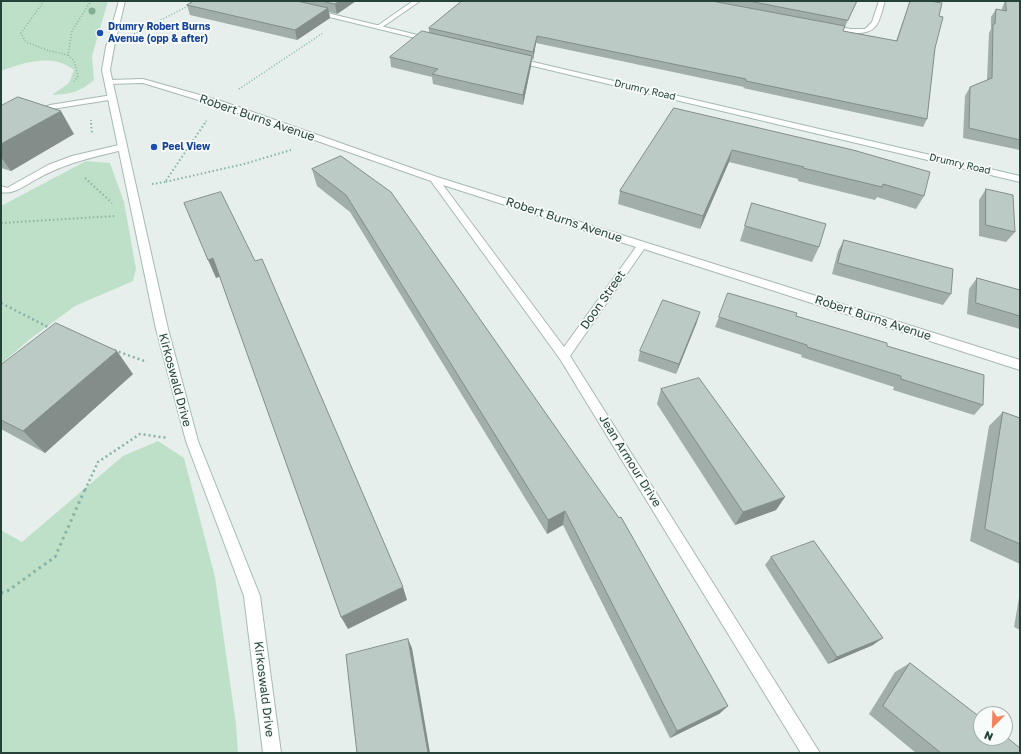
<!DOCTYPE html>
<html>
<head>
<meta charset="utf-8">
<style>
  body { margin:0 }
  #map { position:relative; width:1021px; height:754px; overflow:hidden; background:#e6efeb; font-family:"Golos Text",sans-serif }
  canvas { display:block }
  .frame { position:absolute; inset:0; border:2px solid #24423a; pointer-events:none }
  .north { position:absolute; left:973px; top:706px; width:40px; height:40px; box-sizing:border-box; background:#f7fbf9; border:1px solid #a3b1ad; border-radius:50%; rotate:203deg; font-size:11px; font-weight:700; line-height:16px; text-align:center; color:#24423a }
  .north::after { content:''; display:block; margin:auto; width:14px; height:18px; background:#f4845f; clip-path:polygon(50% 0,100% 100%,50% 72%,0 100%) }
</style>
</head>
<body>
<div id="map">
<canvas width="1021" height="754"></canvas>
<div class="frame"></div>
<div class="north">N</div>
</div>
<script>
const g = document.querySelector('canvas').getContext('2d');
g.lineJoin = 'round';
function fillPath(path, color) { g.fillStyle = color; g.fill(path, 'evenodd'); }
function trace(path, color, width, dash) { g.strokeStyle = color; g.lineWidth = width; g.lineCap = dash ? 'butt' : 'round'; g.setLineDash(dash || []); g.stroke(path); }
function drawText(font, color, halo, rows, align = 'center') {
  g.font = font + ' "Golos Text",sans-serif'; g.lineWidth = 3.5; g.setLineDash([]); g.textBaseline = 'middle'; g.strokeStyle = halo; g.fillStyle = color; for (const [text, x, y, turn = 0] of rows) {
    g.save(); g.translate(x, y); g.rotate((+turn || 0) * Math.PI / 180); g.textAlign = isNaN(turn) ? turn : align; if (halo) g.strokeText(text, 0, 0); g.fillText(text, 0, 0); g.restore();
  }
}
fillPath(new Path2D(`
  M1 1H108L92 56 94 80C80 92 71 94 52 95L69 83 74 70C54 53 24 62 1 71Z
  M86 161 110 163 124 202 136 269 133 281 75 306 30 339 1 364V206Z
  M158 441 184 458 215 577 236 724 238 753H1V530L22 542 123 456Z`), '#bfe0c8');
const lane = new Path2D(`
  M112 95 116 97 115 99 52 109 35 115 31 113 50 105Z
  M123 144 126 145 127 147 126 149C91 158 67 162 35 180 24 186 13 195 1 192V186L7 188 48 165 72 156Z`);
const street = new Path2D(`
  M413 1H420L381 28H377V26Z
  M879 1H885C882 9 881 20 875 27 867 37 835 34 826 27L829 25 851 29H865L872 22Z
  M143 79 221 101 437 177 1020 360V370L644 249 570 356 820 753H801L560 359 431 181 215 105 143 83 109 84 105 82 109 80ZM443 185 636 247 564 347Z`);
const secondary = new Path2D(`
  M119 1H125L114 47 110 70 168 329 198 441 260 596 281 753H263L244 596 186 441 156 329 102 70 106 47Z
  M315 10 434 39 435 40 432 42 313 13V11Z
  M513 58H516L1020 176V182L516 62 512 60Z`);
trace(lane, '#a8b8b2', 2);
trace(street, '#a8b8b2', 2);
trace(secondary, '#a4bbb3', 2);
trace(new Path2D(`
  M44 1 21 33 26 42 50 51 68 55 72 31 91 1
  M134 34 190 5
  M68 55 74 61 78 76 73 83
  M239 89 323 33
  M91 120V124
  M204 124 207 120`), '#86b3a5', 1.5, [1, 2]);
trace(new Path2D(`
  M91 123 92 133
  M205 123 165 182 244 164 291 150
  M85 178 112 203
  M152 184 165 182
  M1 223 115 216`), '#86b3a5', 2, [1.5, 2.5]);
trace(new Path2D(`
  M1 303 52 329
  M114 350 147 362
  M85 490 98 462 140 434 168 438`), '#86b3a5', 2.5, [2, 3]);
trace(new Path2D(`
  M1 593 6 592 55 557 85 489`), '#86b3a5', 3, [2.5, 4]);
fillPath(lane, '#fff');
fillPath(street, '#fff');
fillPath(secondary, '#fff');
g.fillStyle = '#80af93';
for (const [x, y] of [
  [92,11]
]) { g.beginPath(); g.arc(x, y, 3.5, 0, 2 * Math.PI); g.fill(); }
fillPath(new Path2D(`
  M194 1H356L337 14 329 12 330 18 297 40 190 15 187 5Z
  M462 1H857L843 31 896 41 910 1H929L939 16 935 48 927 119 923 127 743 88 744 87 536 43 533 60 532 59 531 66 523 105 433 84 432 77 391 67 390 57 429 32V28Z
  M1005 1H1020V150L963 138 965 96 970 87 987 80 989 33 991 29V17L996 9 1002 10V8Z
  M1 106 74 134 11 171 1 168Z
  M674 108 924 196 916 209 877 197 875 200 798 181V179L729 162 700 229 618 204 620 191Z
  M341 156 728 706 719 714 670 738 563 525 547 534 350 212 317 186 312 169Z
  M986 189 1015 232 1006 242 979 236V200Z
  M752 203 819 247 812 262 740 241Z
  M844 240 951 294 943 305 832 274 838 251Z
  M977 278 1020 290V329L967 314 969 289Z
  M796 316 887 346 983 405 974 415 893 390 894 387 801 357 802 355 715 327 719 317Z
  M697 322 676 374 638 361 640 351Z
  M1 365 133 374 45 453 1 429Z
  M661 389 785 497 776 510 735 525 657 404Z
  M1003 412 1020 418V564L970 541 989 426Z
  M771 557 873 645 828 664 765 565Z
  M1020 592V630L1014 627Z
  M910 663 1020 753H916L869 714 895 672Z`), '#a1aea9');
fillPath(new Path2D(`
  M340 1H356L337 14 335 4Z
  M328 8 330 18 297 40 295 30Z
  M537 36 536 43 533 60V52Z
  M532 56 531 66 523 105V95Z
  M61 111 74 134 11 171 1 157V144Z
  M732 150 729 162 700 229 703 216Z
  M213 258 222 276 216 278 208 260Z
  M700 312 697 322 676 374 679 364Z
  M117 351 133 374 45 453 23 431Z
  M785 497 776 510 735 525 743 512Z
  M565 511 563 525 547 534 548 520Z
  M403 587 407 600 348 629 341 617Z
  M883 638 873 645 828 664 837 657Z
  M408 639 412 648 430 753H428Z
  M728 706 719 714 670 738 677 731Z`), '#838d89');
const building = new Path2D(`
  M194 1H297L328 8 295 30 187 5Z
  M322 1H340L335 4Z
  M462 1H712L845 26 843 31 897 41 910 1H929L942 3 939 16 943 17 935 48 927 119 746 81V79L537 36 533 52 429 28Z
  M749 1H857L848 20Z
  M1006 1H1020V140L969 128 970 87 992 78 993 24H995L996 9 1006 11Z
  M422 31 532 56 523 95 432 74 438 69 390 57Z
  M18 97 61 111 1 144V106Z
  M674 108 853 150 930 172 924 196 883 184 882 187 803 168 804 167 732 150 703 216 620 191Z
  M341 156 391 192 619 518 621 517 728 706 677 731 565 511 548 520 346 195 312 169Z
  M986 189 1013 195 1015 232 986 225Z
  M221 192 255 261 262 259 403 587 341 617 213 258 208 260 184 203Z
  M752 203 826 224 819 247 745 226Z
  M844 240 953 269 951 294 838 263Z
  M977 278 1020 290V316L976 303Z
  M728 293 797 313 796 316 887 343V346L984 375 983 405 901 379V376L807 347V345L719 317Z
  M663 300 700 312 679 364 640 351Z
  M56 323 117 351 23 431 1 420V365Z
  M699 378 785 497 743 512 661 389Z
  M1003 412 1020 418V544L985 529Z
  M814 541 883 638 837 657 771 557Z
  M408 639 428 753H357L346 655Z
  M910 663 981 718V738H1005V736L1020 748V753H941L883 706Z`);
fillPath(building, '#bbcac4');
trace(building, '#838d89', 1);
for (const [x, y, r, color] of [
  [100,33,4,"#1a4fb4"],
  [154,147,4,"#1a4fb4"]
]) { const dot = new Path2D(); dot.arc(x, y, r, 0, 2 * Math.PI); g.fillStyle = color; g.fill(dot); trace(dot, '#f7fbf9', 1.5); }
drawText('bold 10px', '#164399', '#f7fbf9', [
  ["Drumry Robert Burns",108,27],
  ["Avenue (opp & after)",108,39],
  ["Peel View",162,147]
], 'left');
drawText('10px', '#24423a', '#f7fbf9', [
  ["Drumry Road",645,90,13],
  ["Drumry Road",960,164,13]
]);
drawText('12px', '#24423a', '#f7fbf9', [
  ["Robert Burns Avenue",257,118,19],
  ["Robert Burns Avenue",564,220,18],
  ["Doon Street",603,300,-55],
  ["Robert Burns Avenue",873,318,18],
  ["Kirkoswald Drive",175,380,75],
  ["Jean Armour Drive",630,461,58],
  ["Kirkoswald Drive",264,689,83]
]);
</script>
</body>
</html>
